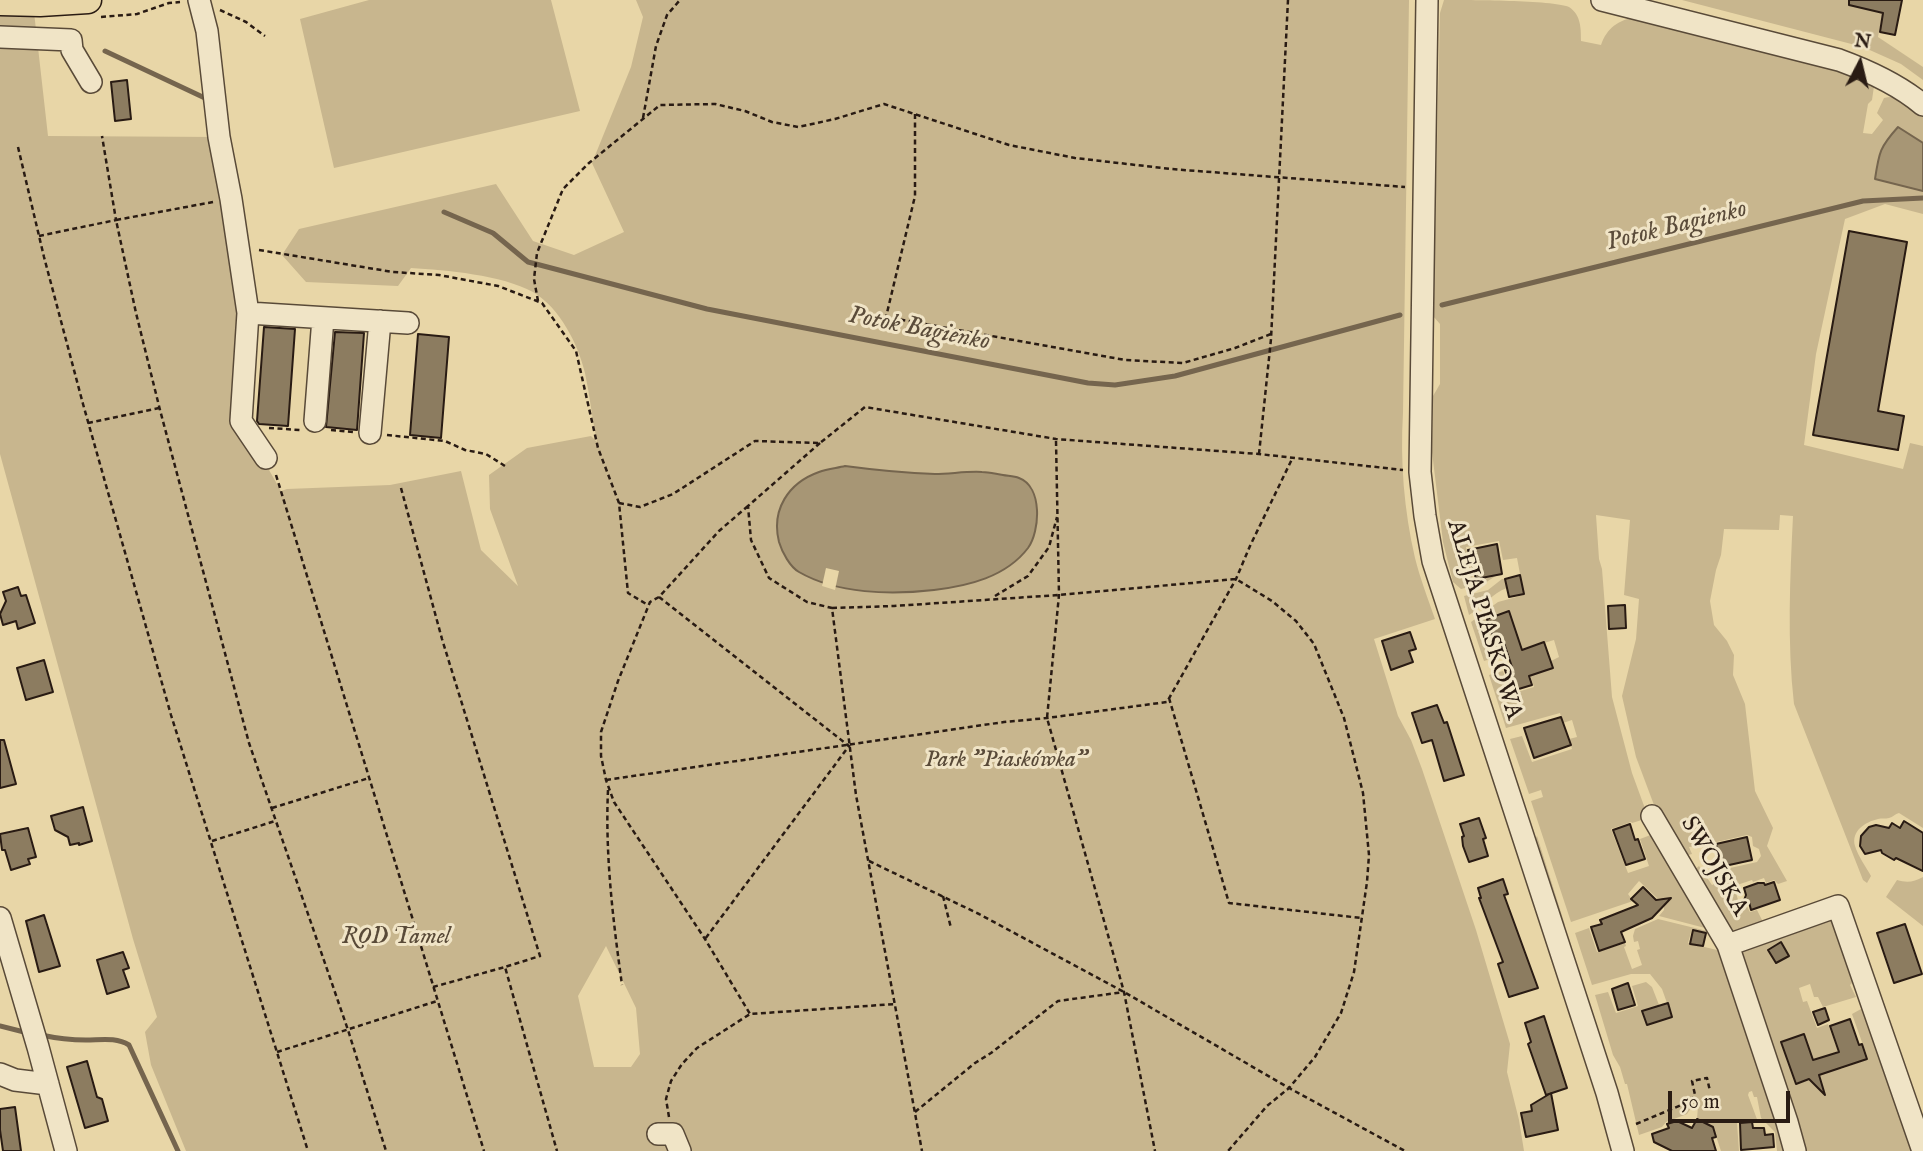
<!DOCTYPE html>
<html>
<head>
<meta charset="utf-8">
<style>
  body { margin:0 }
  #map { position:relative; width:1923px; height:1151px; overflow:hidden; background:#e8d6a7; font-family:"IM FELL English",serif }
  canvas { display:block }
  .north { position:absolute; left:1825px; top:28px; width:70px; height:70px; -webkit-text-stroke:5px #f0e4c6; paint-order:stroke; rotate:7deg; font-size:19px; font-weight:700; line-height:28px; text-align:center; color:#291b13 }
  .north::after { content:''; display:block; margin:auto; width:24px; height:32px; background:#291b13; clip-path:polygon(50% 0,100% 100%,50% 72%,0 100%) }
  .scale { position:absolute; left:1668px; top:1091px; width:122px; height:32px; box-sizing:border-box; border:4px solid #291b13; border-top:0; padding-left:9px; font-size:21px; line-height:24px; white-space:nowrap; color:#291b13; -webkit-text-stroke:5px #f0e4c6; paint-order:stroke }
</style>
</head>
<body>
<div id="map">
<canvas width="1923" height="1151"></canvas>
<div class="north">N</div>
<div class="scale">50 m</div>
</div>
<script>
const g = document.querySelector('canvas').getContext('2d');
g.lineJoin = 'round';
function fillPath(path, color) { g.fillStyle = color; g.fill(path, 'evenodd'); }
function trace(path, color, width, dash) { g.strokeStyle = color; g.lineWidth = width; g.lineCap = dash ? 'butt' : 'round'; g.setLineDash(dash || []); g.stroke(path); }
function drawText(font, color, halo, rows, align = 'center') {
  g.font = font + ' "IM FELL English",serif'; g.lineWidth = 6; g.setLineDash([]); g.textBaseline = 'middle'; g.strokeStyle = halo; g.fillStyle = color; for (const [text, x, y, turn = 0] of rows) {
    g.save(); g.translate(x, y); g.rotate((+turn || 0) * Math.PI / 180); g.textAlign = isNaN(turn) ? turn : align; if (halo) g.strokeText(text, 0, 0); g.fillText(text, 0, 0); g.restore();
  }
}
fillPath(new Path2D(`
  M369 0H551L580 111 334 168 300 19Z
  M636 0H1409L1403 413C1400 461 1404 511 1415 558 1420 578 1428 599 1435 619L1374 639 1398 716 1411 740 1422 769 1476 930 1510 1044 1507 1072 1519 1120 1524 1151H186L151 1065 145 1032 157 1017 133 939 0 454V11L34 12 48 136 219 137 250 312 241 421 281 491 287 489 390 485 461 471 481 550 518 586 490 509 489 475 527 448 591 436 597 442C592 419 590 396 585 373 578 344 560 308 533 292 502 275 446 270 411 268L398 286 306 282 282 255 299 229 496 184 533 241 574 255 624 232 592 163 631 67 643 17ZM606 946 636 1008 640 1054 631 1067H594L578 996Z
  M1444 0C1468 0 1552 0 1569 7 1581 15 1581 28 1581 41L1601 45C1607 28 1618 20 1636 17L1836 69 1871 82 1874 86 1872 100 1868 104 1863 133 1872 134 1883 120 1877 113 1884 98C1900 93 1911 106 1923 115V214L1885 204 1845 219 1816 354 1804 445 1903 469 1910 443 1923 446V828L1899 813C1895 814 1893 817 1889 818 1886 819 1881 818 1878 819 1865 822 1851 831 1855 846 1858 856 1866 867 1871 876L1867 883 1863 880 1794 704C1787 642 1790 578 1793 516L1780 515 1779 530 1724 529 1721 555 1716 570 1710 601 1714 625 1727 641 1734 655 1733 675 1745 704 1755 791 1773 828 1767 846 1787 881 1778 884 1774 880 1766 883 1764 878 1753 882 1752 880 1734 886 1738 900 1743 899 1750 912 1757 910 1763 922 1732 933 1693 871 1699 866 1712 885 1723 880 1721 870 1757 862 1761 856 1759 849 1753 846 1752 837 1747 835 1708 844 1707 839 1697 842 1696 846 1689 847 1692 854 1684 856 1654 805 1636 757 1622 696 1636 639 1639 599 1624 595 1630 520 1596 515 1599 559 1602 569 1612 697 1632 773 1647 814 1645 819 1632 823 1631 822 1611 829 1628 873 1649 866 1640 839 1656 833 1709 929 1659 916 1664 910V901L1661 898H1657L1639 881 1628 894 1633 901 1571 922 1531 801 1543 797 1541 790 1529 794 1510 739 1522 736 1532 762 1572 749 1569 739 1577 737 1572 720 1563 723 1560 713 1506 728 1489 675 1503 671 1511 694 1534 687 1530 675 1553 668 1551 661 1559 657 1554 640 1484 661 1471 622 1498 602 1524 595 1517 558 1503 560 1499 541 1466 547 1473 580 1492 577 1491 565 1500 573 1485 583 1461 589 1453 582 1443 542 1432 452 1433 396 1440 384V324L1433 316 1440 13Z
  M1682 0H1885L1878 37 1923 67V80L1901 64 1863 47Z
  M1502 579H1505L1507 588C1492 593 1483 607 1469 615L1464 596 1488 590Z
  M1537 836 1565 925 1559 922 1533 842Z
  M1923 877V926L1886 897 1897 880C1907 883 1914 882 1923 877Z
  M1658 919 1711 932 1712 934 1692 929 1688 943 1717 950 1716 947 1718 948 1761 1065 1758 1070 1762 1081 1767 1083 1790 1151H1777L1775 1132 1761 1118 1757 1097H1754L1752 1091 1749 1092 1748 1095 1758 1122 1737 1123 1739 1151H1721L1713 1127 1697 1119 1698 1106 1691 1108 1687 1114 1666 1122 1662 1127 1639 1135 1627 1084H1625L1620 1067 1613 1055 1595 995 1608 992 1616 1013 1638 1006 1632 986 1646 982 1652 987 1661 1010 1644 1015 1647 1025 1672 1017 1662 989 1650 974H1631L1592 985 1575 933 1589 928 1597 952 1625 943 1626 946 1624 947 1632 969 1642 965 1637 950 1640 949 1638 941 1634 942 1633 936 1635 929Z
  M1831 919 1836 924 1856 979 1850 985 1856 997 1823 1007 1818 997H1814L1810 984 1799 988 1803 1002 1807 1001 1817 1028 1828 1024 1838 1051 1835 1053 1841 1069 1868 1059 1852 1014 1861 1009H1867L1918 1151H1802L1799 1139 1802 1134 1799 1121 1797 1120 1740 950Z`), '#c8b68e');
const water = new Path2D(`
  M1898 127 1923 143V191L1875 179C1879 152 1880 147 1898 127Z
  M845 466C875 470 905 473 935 474 950 474 967 471 982 472 989 472 996 474 1003 475 1008 476 1014 476 1019 478 1043 487 1040 531 1028 548 1006 577 968 586 934 590 891 595 837 594 799 572 790 567 782 552 779 542 771 510 788 483 819 472 827 469 837 468 845 466Z`);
fillPath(water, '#a79675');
trace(water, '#75654e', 2);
fillPath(new Path2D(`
  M826 568 839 571 835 590 822 586Z`), '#e8d6a7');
trace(new Path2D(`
  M105 51 207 99
  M444 212 493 233 528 262 536 264 707 309 1088 383 1115 385 1175 376 1400 315
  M1442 305 1863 201 1923 198
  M0 1026 28 1033
  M41 1035C55 1038 71 1040 86 1040 101 1040 116 1037 129 1045L178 1151`), '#75654e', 5);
const building = new Path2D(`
  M1849 0H1902L1895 35 1880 32 1883 13 1849 5Z
  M127 80 131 119 115 121 111 82Z
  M1849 231 1907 242 1878 411 1904 416 1898 450 1813 435Z
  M264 327 295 329 288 426 259 424 257 421Z
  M335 332 364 333 357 430 326 427Z
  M418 334 449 337 441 438 410 435Z
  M1497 544 1502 574 1476 579 1468 550Z
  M1520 575 1524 594 1509 597 1505 579Z
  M18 587 21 596 26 595 35 623 18 629 16 621 3 625 0 614 6 601 3 592Z
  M1625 605 1626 628 1609 629 1608 606Z
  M1509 611 1522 650 1544 642 1553 668 1529 676 1532 685 1512 691 1505 670 1512 667 1503 640 1495 642 1487 619Z
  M1410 632 1416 649 1409 651 1413 662 1391 670 1382 641Z
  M44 660 53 692 26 700 17 668Z
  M1437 705 1444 723 1447 722 1464 775 1444 781 1432 740 1422 743 1412 713Z
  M1561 717 1571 745 1534 758 1524 728Z
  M0 740H4L16 784 0 788Z
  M83 807 92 841 79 845V843L70 845 68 837 55 830 51 816Z
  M1479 818 1486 838 1483 839 1488 856 1469 862 1463 846 1462 837 1464 836 1460 824Z
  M1904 821 1923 833V871L1896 858 1894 860 1882 853 1881 850 1865 854 1860 846 1861 836 1869 827 1876 825 1889 828 1892 823 1900 828Z
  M1630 824 1635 840 1638 839 1645 859 1626 865 1613 830Z
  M28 828 36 857 28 859 30 864 11 870 5 850H2L0 834Z
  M1747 837 1752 860 1720 867 1716 844Z
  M1503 879 1508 894 1504 895 1538 988 1509 997 1498 964 1503 962 1479 898H1481L1478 888Z
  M1774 882 1780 900 1751 910 1749 902 1744 900 1746 895 1744 888 1758 883H1764L1765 885Z
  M1643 887 1656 900 1671 898 1652 918 1621 932 1625 942 1599 951 1591 927 1602 924 1600 920 1638 905 1631 899Z
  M44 915 60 966 39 972 26 921Z
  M1905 924 1922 974 1894 983 1877 933Z
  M1693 930 1706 933 1703 946 1690 944Z
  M1781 942 1789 956 1776 963 1768 950Z
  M123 952 129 968 123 970 129 987 107 994 97 960Z
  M1628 983 1635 1005 1618 1010 1612 989Z
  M1668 1003 1672 1017 1647 1025 1642 1011Z
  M1825 1008 1829 1020 1818 1025 1813 1012Z
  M1544 1016 1567 1088 1546 1095 1528 1044 1531 1042 1525 1023Z
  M1850 1019 1859 1045 1862 1044 1867 1059 1819 1075 1825 1095 1809 1079 1796 1084 1781 1042 1804 1034 1813 1060 1839 1052 1830 1026Z
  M87 1061 97 1097 102 1099 108 1121 85 1128 67 1067Z
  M1551 1093 1558 1130 1526 1137 1521 1113 1532 1111 1531 1105Z
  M15 1107 21 1151H3L0 1130V1109Z
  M1697 1119 1713 1127 1716 1137 1712 1138 1716 1151H1672L1654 1142 1652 1134 1669 1128 1667 1124 1677 1121 1692 1128Z
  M1752 1122 1753 1128H1764L1765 1135 1773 1134 1774 1147 1741 1150 1740 1123Z`);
fillPath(building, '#8c7c60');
trace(building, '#291b13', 2);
const minor = new Path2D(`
  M199 0 207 31 219 137 231 199 248 313 241 421 266 458
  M1427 0 1420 472 1425 516 1433 561 1607 1093 1623 1151
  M1602 0 1839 60C1869 71 1898 84 1923 105
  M0 37 71 40 72 50 91 82
  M248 313 408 323
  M315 421 323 318
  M370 433 380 321
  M1652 816 1728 945 1838 906 1923 1151
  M0 918 38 1047 66 1151
  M1728 945 1787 1122 1795 1151
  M0 1074 15 1080 48 1084
  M658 1134H673L680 1151`);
const major = new Path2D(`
  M0 2 40 3 88 0`);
trace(minor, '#594a38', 24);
trace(major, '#291b13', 29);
trace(new Path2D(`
  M220 10 246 22 265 36
  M101 17 137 14 169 3 180 2
  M915 114V196L886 317 1125 360 1183 363 1235 348 1271 334
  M643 118 656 46 667 15 680 0
  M18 147 44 257 83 404 171 715 308 1151
  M213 202 116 220 136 313 160 410 249 743 348 1030 386 1151
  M39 236 116 220 102 136
  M259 250 393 272 439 275 498 286 542 303 576 351 598 448 619 503 628 593 648 605
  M538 301 534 279 537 253 563 189 589 163 660 105 715 104 745 111 772 122 798 127 835 119 884 104 1009 145 1075 158 1171 169 1405 187
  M88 423 159 408
  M269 428 300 430
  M331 430 353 432
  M387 435 445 441 465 450 486 454 505 466
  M1056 441 1059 595 1047 718 1124 992 1155 1151
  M820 443 748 506 751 540 769 578 807 602 832 608 856 795 922 1151
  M1259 454 1271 339 1288 0
  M276 475 484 1151
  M401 488 442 639 540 956 505 967
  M619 503 640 507 673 494 755 441 820 443 865 407 1056 439 1259 454 1403 470
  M748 506 719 531 659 597 650 602 618 681 601 732V756L606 780 614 802 705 939 750 1014
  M995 596 1028 576 1049 547 1057 517
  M659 597 849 746 705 939
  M832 608 894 606 1059 595 1236 579 1272 601 1296 621 1314 644 1344 718 1363 793 1369 855 1367 882 1354 972 1341 1013 1315 1057 1289 1088 1267 1106 1228 1151
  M1169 698 1229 903 1361 918
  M606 780 1004 722 1047 718 1167 702 1236 579 1250 546 1293 457
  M608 790C605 855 613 920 622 985
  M272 808 369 778
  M212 841 275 821
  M869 861 979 914 1124 992 1289 1088 1405 1151
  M943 896 951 928
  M433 987 505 967 557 1151
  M277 1052 437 1001
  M915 1112 975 1063 991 1053 1058 1001 1124 992
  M669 1117 666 1099 671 1081 682 1064 697 1048 750 1014 895 1004
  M1636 1124 1691 1101 1695 1095 1692 1081 1707 1078 1710 1091`), '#291b13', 2.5, [5, 3.5]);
trace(minor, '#f0e4c6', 21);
trace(major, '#e8d6a7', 26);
drawText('24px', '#291b13', '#f0e4c6', [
  ["ALEJA PIASKOWA",1483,620,73],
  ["SWOJSKA",1713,867,60]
]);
drawText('italic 24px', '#594a38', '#f0e4c6', [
  ["Park \"Piaskówka\"",1006,761],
  ["ROD Tamel",396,938]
]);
drawText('italic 26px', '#5b4c3a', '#f0e4c6', [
  ["Potok Bagienko",1677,227,-14],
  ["Potok Bagienko",919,330,11]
]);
</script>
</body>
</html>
